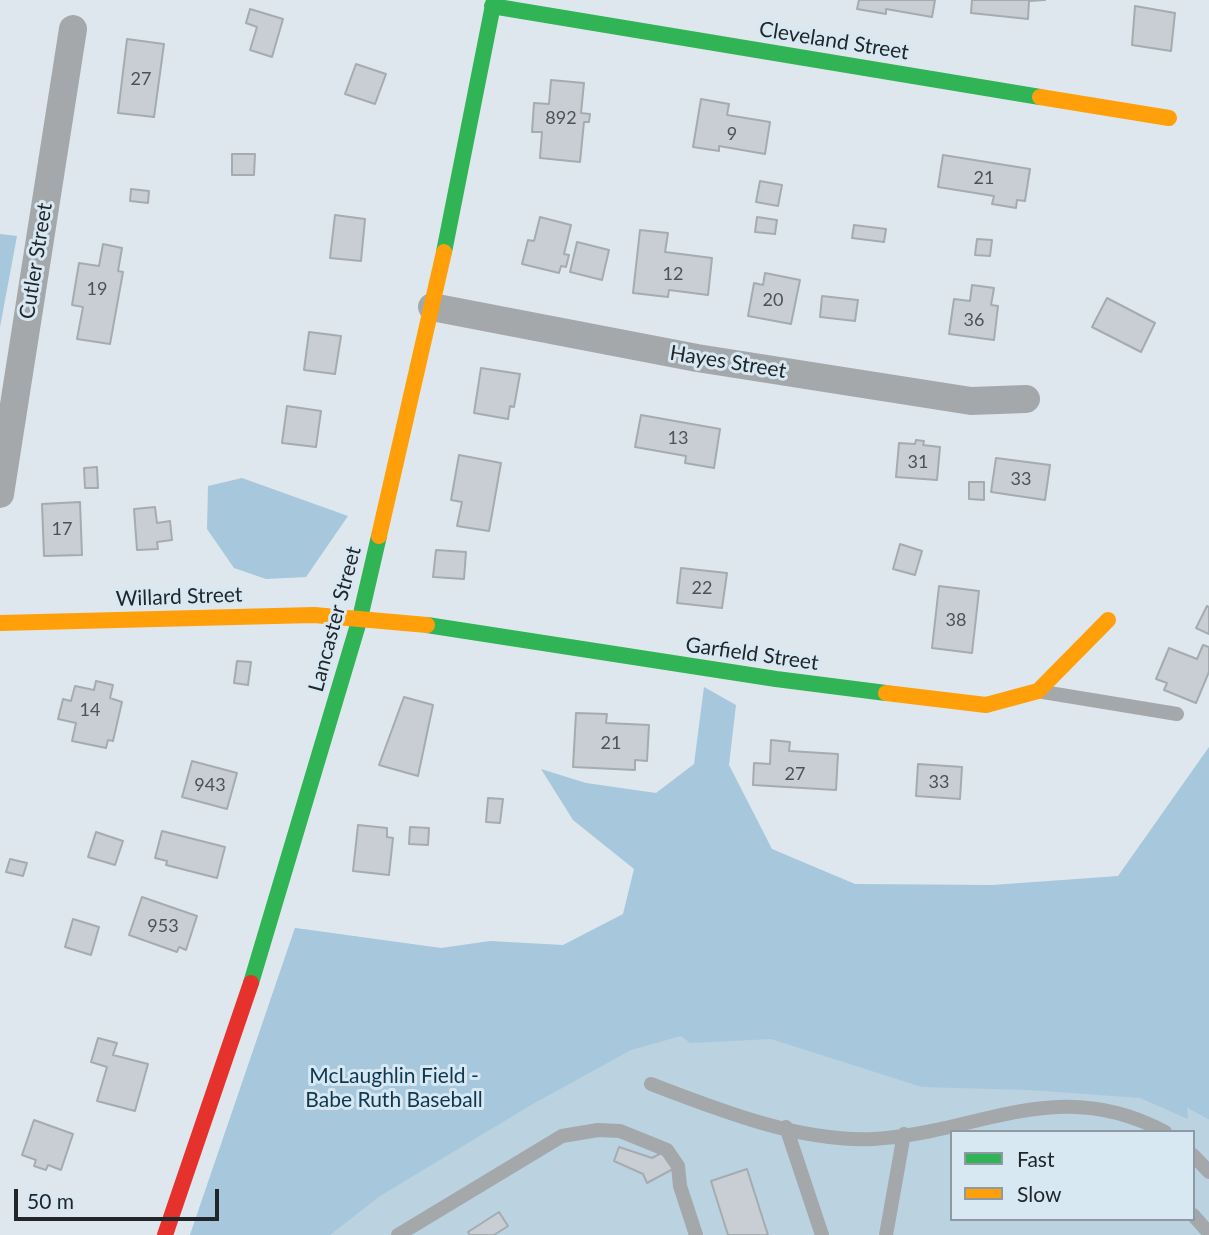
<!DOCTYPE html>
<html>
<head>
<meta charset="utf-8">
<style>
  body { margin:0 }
  #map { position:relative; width:1209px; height:1235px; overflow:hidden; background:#dee7ed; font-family:Lato,sans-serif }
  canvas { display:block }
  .legend { position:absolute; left:950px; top:1130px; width:245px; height:91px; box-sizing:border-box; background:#d8e8f3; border:2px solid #8e9aa3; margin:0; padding:9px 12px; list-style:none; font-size:21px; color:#20262a }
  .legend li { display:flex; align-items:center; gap:14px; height:35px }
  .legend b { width:35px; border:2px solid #8e9aa3 }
  .scale { position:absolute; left:14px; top:1189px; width:205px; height:32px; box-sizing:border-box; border:4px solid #20262a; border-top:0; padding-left:9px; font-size:21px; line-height:24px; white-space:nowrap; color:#20262a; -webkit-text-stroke:5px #d8e8f3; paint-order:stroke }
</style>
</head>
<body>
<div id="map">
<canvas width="1209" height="1235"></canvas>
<ul class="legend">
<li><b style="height:9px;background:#30b455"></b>Fast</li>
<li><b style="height:9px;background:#ff9f0a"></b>Slow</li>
</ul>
<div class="scale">50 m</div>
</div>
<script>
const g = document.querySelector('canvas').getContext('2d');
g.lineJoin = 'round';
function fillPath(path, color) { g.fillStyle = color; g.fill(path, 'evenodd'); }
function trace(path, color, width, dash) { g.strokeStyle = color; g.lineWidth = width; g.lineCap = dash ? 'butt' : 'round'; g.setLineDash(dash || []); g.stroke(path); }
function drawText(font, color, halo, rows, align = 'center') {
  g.font = font + ' Lato,sans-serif'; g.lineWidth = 6; g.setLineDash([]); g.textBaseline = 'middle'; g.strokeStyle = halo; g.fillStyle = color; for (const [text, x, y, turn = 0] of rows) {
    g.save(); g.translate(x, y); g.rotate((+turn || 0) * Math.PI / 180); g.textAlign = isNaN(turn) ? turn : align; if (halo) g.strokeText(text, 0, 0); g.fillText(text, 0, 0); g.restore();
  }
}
fillPath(new Path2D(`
  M295 928 860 1007H999L1209 1120V1235H190ZM952 1132H1193V1219H952Z`), '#bbd2e1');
fillPath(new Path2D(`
  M0 234 17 236 0 327Z
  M242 478 348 516 306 577 266 579 234 568 207 529 208 486Z
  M704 687 736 705 729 765 772 849 855 884 992 885 1118 876 1209 747V1120L1187 1108 1188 1119 1140 1098 1030 1090 922 1087 771 1039 690 1043 681 1036 631 1050 531 1105 380 1196 330 1235H190L295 928 441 948 490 941 563 945 623 914 634 869 573 820 541 769 586 783 656 793 694 764Z`), '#a6c7dc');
const building = new Path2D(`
  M859 0H935L932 17 886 9V14L857 9Z
  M972 0H1045L1029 1 1028 19 971 13Z
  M1135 6 1175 13 1171 51 1132 45Z
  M250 9 283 19 272 57 250 50 257 27 246 23Z
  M127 39 164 44 154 117 118 113Z
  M356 64 386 74 375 104 345 94Z
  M551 80 584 83 581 113 590 114 589 122H584L580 162 540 158 542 132H532L534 103 549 104Z
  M701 99 729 104 727 115 770 122 765 154 719 146V151L693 147Z
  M232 154H255L254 175H232Z
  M943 155 1030 169 1025 201 1017 200 1016 208 992 204 994 196 938 187Z
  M760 181 782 185 778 206 756 202Z
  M131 189 149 191 148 203 130 201Z
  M335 215 365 219 361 261 330 258Z
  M540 217 571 225 564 254 569 255 566 267 561 266 559 273 522 264 528 240 534 241Z
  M757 217 777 220 775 234 755 232Z
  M854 225 886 229 884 242 852 238Z
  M640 230 668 233 665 252 712 258 708 295 669 290 668 297 633 293Z
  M977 239 992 240 990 256 975 255Z
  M577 242 609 250 602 280 570 272Z
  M103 244 122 248 118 271 123 272 110 344 77 339 83 307 72 305 79 263 99 266Z
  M765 273 800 280 791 324 748 316 754 283 763 285Z
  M972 285 994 288 991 305 998 306 994 340 949 334 954 299 970 301Z
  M822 296 858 300 855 321 820 317Z
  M1107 298 1155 323 1141 352 1092 327Z
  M309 332 341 336 335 374 304 370Z
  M481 368 520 374 514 407 510 406 508 419 474 413Z
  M287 406 321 411 316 447 282 443Z
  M641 415 720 429 714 468 685 463 686 456 635 447Z
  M916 440 924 441 923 445 940 447 937 480 896 477 899 443 915 444Z
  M459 455 501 463 489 531 457 526 462 502 451 500Z
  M996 458 1050 465 1045 500 991 492Z
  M97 467 98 488H85L84 468Z
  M969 482H984V500L969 499Z
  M80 502 82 555 44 556 42 504Z
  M155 507 157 523 170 521 172 540 157 542 158 549 137 550 134 509Z
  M900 544 922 551 915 575 893 569Z
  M436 550 466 552 464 579 433 577Z
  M681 568 727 573 722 608 677 603Z
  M939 586 979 591 972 653 932 648Z
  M1207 606 1209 607V634L1196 628Z
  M1203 645 1209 647V672L1196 703 1164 690 1167 683 1156 679 1169 648 1197 659Z
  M237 661 251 662 248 685 234 683Z
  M96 681 113 685 110 698 122 702 113 741 108 740 106 748 72 741 76 723 58 719 63 699 71 701 75 686 94 690Z
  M404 697 433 705 418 776 379 765Z
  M576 713 607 714 606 723 649 725 647 761 635 760V770L573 767Z
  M771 740 790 742 789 751 838 754 836 790 753 785 754 763 770 764Z
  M192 761 237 773 227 809 182 797Z
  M918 764 962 767 960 799 916 796Z
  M488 798 503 799 500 823 486 822Z
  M358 825 387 828V837L393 838 389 875 353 871Z
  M410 827 429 828 428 845 409 844Z
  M162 831 225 847 217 878 166 865 167 861 155 858Z
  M96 832 123 841 115 865 88 857Z
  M10 859 27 863 23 876 6 872Z
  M142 897 197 916 186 950 179 947 177 952 129 935Z
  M73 919 99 927 91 955 65 947Z
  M98 1038 117 1043 113 1055 148 1064 135 1111 97 1101 107 1067 91 1062Z
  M34 1120 73 1134 61 1170 48 1165 46 1170 34 1166 36 1160 22 1155Z
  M619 1147 652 1158 665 1151 673 1169 647 1183 643 1174 614 1161Z
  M747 1169 768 1235H728L711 1181Z
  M499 1212 508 1226 494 1235H470L468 1232Z`);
fillPath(building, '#c8ced3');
trace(building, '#a5acb0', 2);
trace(new Path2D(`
  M1043 692 1177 714
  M651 1084C719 1110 799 1142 873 1139 979 1133 1058 1074 1165 1132
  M786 1127 822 1235
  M1193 1155 1209 1172
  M1193 1215 1209 1233
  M398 1235 562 1136 598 1130 620 1131 667 1150 678 1166 680 1186 696 1235
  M886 1235 904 1134`), '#a4a8ab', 14);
trace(new Path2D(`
  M432 307 697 358 971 401 1026 399
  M0 494 73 29`), '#a4a8ab', 28);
trace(new Path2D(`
  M492 6 1040 97
  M444 252 494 0
  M427 625 776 679 886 693
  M251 983 360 618 379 536`), '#30b455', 16);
trace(new Path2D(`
  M1040 97 1169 118
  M379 536 444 252
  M0 623 314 615 427 625
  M886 693 986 705 1038 691 1108 620`), '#ff9f0a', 16);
trace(new Path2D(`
  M165 1235 251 983`), '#e5322d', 16);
drawText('18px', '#4c5256', null, [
  ["27",141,79],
  ["892",561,118],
  ["9",732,134],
  ["21",984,178],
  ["12",673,274],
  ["19",97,289],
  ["20",773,300],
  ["36",974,320],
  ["13",678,438],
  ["31",918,462],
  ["33",1021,479],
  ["17",62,529],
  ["22",702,588],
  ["38",956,620],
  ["14",90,710],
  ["21",611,743],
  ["27",795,774],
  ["33",939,782],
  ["943",210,785],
  ["953",163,926]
]);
drawText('21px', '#20262a', '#d8e8f3', [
  ["Cleveland Street",834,41,9],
  ["Cutler Street",36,261,-81],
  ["Hayes Street",728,362,9],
  ["Willard Street",179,597,-2],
  ["Lancaster Street",335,619,-75],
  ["Garfield Street",752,654,8]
]);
drawText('21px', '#0e3750', '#d8e8f3', [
  ["McLaughlin Field -",394,1076],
  ["Babe Ruth Baseball",394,1100]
]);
</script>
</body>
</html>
